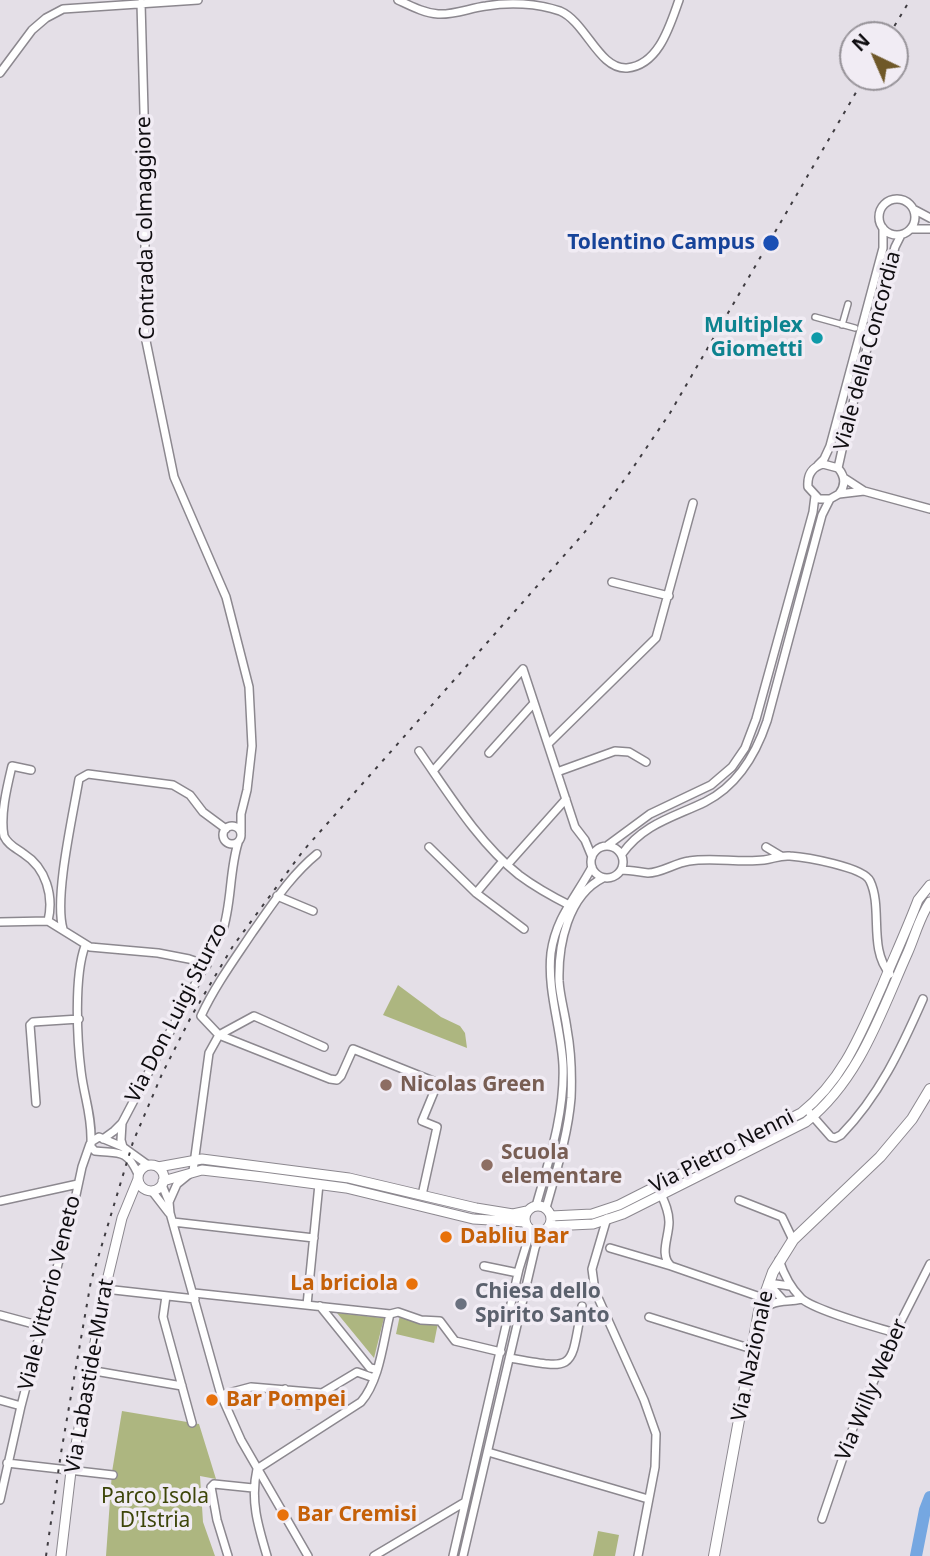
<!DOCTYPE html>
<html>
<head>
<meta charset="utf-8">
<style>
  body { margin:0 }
  #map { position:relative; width:930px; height:1556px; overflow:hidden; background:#e4dfe7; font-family:"Noto Sans",sans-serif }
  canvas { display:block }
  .north { position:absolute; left:839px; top:21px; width:70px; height:70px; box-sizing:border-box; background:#f1ecf4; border:2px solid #979399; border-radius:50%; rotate:316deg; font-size:19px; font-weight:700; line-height:28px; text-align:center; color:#0f0d10 }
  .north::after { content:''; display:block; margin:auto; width:24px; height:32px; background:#6f5828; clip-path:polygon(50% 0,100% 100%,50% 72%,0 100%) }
</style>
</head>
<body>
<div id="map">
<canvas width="930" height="1556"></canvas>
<div class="north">N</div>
</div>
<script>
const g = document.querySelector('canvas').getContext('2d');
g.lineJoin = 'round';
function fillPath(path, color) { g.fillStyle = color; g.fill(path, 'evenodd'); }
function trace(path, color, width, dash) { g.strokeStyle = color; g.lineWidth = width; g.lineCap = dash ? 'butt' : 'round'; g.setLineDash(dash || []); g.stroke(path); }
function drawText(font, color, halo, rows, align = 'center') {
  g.font = font + ' "Noto Sans",sans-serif'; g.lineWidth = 7; g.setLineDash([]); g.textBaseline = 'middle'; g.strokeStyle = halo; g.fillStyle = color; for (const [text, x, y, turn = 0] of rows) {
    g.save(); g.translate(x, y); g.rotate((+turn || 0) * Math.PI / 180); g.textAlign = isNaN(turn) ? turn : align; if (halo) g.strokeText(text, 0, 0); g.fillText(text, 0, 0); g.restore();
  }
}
fillPath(new Path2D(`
  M398 985 441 1017 460 1026 465 1033 467 1048 383 1015Z
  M337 1313 384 1318 374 1358Z
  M400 1315 438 1323 434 1343 396 1334Z
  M122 1411 199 1424 216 1479 200 1476 203 1522 215 1556H106L112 1472Z
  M598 1531 619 1535 615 1556H593Z`), '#adb680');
trace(new Path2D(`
  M916 1556 925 1510 930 1497`), '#75a7e1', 12);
const pedestrian = new Path2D(`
  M815 317 855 328
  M842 325 848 304`);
const minor = new Path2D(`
  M398 0C411 6 424 13 438 14 454 15 470 8 486 6 509 2 537 3 560 11 586 22 599 70 627 68 659 65 670 25 679 0
  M141 3 145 148V336L174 477 226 597 249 687 252 746 247 790 241 814V833
  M0 73 32 30 46 18 63 9 198 0
  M879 217a18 18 0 1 1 36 0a18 18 0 1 1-36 0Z
  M915 210 930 218
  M911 229H930
  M818 465 824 459 830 446 883 248V228
  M838 468C854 394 874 320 895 247L901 235
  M844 478 864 491 930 509
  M839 494C846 485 845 476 838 468L823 464C812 467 807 475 808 487L819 499H830L839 494 864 491
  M612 582 669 596
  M523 669 575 827 585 840 592 857
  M549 743 656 638 693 503
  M419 751C449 794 478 842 519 875 535 887 553 897 571 906
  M489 753 534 703
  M31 770 12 766C7 787 0 815 4 836 8 845 16 848 24 854 46 868 54 896 48 921
  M433 771 523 669
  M557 772 615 751 629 752 646 762
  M223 835a9 9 0 1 1 18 0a9 9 0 1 1-18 0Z
  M608 845 650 814 711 785 732 767 745 748 756 719 813 512 815 496
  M591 862a16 16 0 1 1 32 0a16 16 0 1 1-32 0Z
  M429 847 476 893 524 929
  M766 847 781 856
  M317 854C290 876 272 905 252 933 234 960 215 986 201 1016L219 1035 330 1079 337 1080 341 1076 353 1049 433 1081 436 1087 422 1121 437 1127 422 1195
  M622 854C643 824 674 817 705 802 737 786 756 754 767 721L822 515 830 499
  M508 864 566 799
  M621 870C631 870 639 872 648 873 661 873 675 863 689 861 713 857 739 863 764 860 773 859 780 855 790 856 805 857 864 867 870 881 883 908 868 949 890 974
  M476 893 503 861
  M277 896 313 911
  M0 922 48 921 90 947 158 953 189 959 207 965
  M63 929C54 897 73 815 79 779L88 774 173 785 190 795 203 812 226 829
  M85 946C74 976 77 1039 81 1071 84 1097 92 1115 91 1142
  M219 1035 254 1016 324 1047
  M36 1103 30 1025 33 1022 79 1019
  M809 1112 831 1137 835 1138 841 1135C879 1096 901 1049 923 999
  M122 1123 121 1140 123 1147
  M103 1139 114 1131 122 1123 222 933C232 904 229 872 238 843
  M138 1174C126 1148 118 1154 95 1151L91 1147V1142L99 1137 123 1147 148 1165
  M162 1185 169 1202 170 1213 221 1395 241 1440 308 1556
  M152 1191 169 1213
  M661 1194C665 1203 669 1212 669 1222 669 1237 659 1255 671 1266L763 1298
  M739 1200 782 1217 793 1240
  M0 1201 78 1184
  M169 1202 177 1184 193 1171 209 1053 219 1035
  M536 1206C549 1160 565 1113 563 1065 561 1027 547 991 551 953 556 917 576 897 592 867
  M546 1208C556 1172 568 1135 571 1098 572 1075 571 1051 567 1029 565 1013 560 997 559 981 558 945 568 895 603 878
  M607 1218 592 1269 595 1291 644 1400 656 1434 655 1467 638 1556
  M173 1222 314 1238
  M610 1248 671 1266
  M779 1260C784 1275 790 1287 801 1298 813 1310 876 1327 895 1333
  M484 1266 518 1273
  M768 1283 790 1286
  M768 1283 783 1300
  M105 1289 195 1299
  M194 1293 390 1314 398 1312 421 1320 440 1321 455 1341 501 1352
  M166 1296 163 1317 192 1423
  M307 1305 319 1184
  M320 1306 370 1368 376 1369
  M759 1311C778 1298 783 1303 802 1299
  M0 1315 41 1326
  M649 1317 752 1349
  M510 1358C577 1370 570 1371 582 1306
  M89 1370 182 1386
  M285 1389 291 1400 298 1405 322 1393
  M221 1395 251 1387 322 1393 357 1372 374 1378
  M0 1400 21 1406
  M488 1452 648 1499
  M7 1463 113 1475
  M0 1500 21 1406 76 1195 82 1167 90 1144
  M822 1519 853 1428 895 1333 930 1264
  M228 1556 217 1520 211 1487 214 1484 253 1488
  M267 1556C258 1526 250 1500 257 1469L361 1402C380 1380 383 1342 390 1314
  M374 1556 465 1502
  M453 1556 519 1269 531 1230
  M463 1556 535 1248 541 1232`);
const tertiary = new Path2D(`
  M138 1178a13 13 0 1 1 26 0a13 13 0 1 1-26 0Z
  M158 1167 202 1159 349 1178 476 1208 513 1214 527 1211
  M163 1181 202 1170 263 1177 346 1188 473 1219 525 1222
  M525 1219a13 13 0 1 1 26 0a13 13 0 1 1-26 0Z
  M551 1216 592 1214 619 1205 801 1113C843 1080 861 1033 882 986 894 957 907 929 918 900L930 885
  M550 1226 593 1224 623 1214 806 1122C860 1079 881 1012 908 952 915 936 920 916 930 902
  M61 1556 71 1471 105 1289 122 1218 138 1179`);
const secondary = new Path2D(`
  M714 1556 759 1311 773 1272 793 1240 880 1157 912 1119 930 1089`);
trace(pedestrian, '#8c888f', 8);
trace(minor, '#8c888f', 10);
trace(tertiary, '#8c888f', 11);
trace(secondary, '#8c888f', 12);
trace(pedestrian, '#fff', 5);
trace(minor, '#fff', 7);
trace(tertiary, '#fff', 9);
trace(secondary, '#fff', 10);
trace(new Path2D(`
  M889 35 910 0
  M46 1556 61 1453 91 1281 133 1142 162 1074 192 1015 233 946 303 851 584 533 628 475 670 413 865 77`), '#3f3c41', 2, [3.5, 7]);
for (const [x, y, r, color] of [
  [771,243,9,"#1a4fb4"],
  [817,338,7,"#0f9aa8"],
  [386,1085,7,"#8d6e63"],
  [487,1165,7,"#8d6e63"],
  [446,1237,7,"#e8710a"],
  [412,1284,7,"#e8710a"],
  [461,1304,7,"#6b7280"],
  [212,1400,7,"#e8710a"],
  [283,1515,7,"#e8710a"]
]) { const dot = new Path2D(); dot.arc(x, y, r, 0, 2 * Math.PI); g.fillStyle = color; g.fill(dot); trace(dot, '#f1ecf4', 2.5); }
drawText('21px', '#0f0d10', '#f1ecf4', [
  ["Contrada Colmaggiore",146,228,-91],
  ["Viale della Concordia",868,351,-75],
  ["Via Don Luigi Sturzo",177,1013,-63],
  ["Via Pietro Nenni",722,1152,-27],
  ["Viale Vittorio Veneto",50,1293,-76],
  ["Via Nazionale",753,1356,-78],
  ["Via Labastide-Murat",90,1376,-80],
  ["Via Willy Weber",872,1390,-67]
]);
drawText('bold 21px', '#164399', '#f1ecf4', [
  ["Tolentino Campus",755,243]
], 'right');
drawText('bold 21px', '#0d838f', '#f1ecf4', [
  ["Multiplex",803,326],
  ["Giometti",803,350]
], 'right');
drawText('bold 21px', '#785e54', '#f1ecf4', [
  ["Nicolas Green",400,1085],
  ["Scuola",501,1153],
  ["elementare",501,1177]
], 'left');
drawText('bold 21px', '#c56008', '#f1ecf4', [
  ["Dabliu Bar",460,1237],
  ["La briciola",398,1284,"right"],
  ["Bar Pompei",226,1400],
  ["Bar Cremisi",297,1515]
], 'left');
drawText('bold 21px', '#5b616d', '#f1ecf4', [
  ["Chiesa dello",475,1292],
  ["Spirito Santo",475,1316]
], 'left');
drawText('21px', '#3d4509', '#f1ecf4', [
  ["Parco Isola",155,1497],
  ["D'Istria",155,1521]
]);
</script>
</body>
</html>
